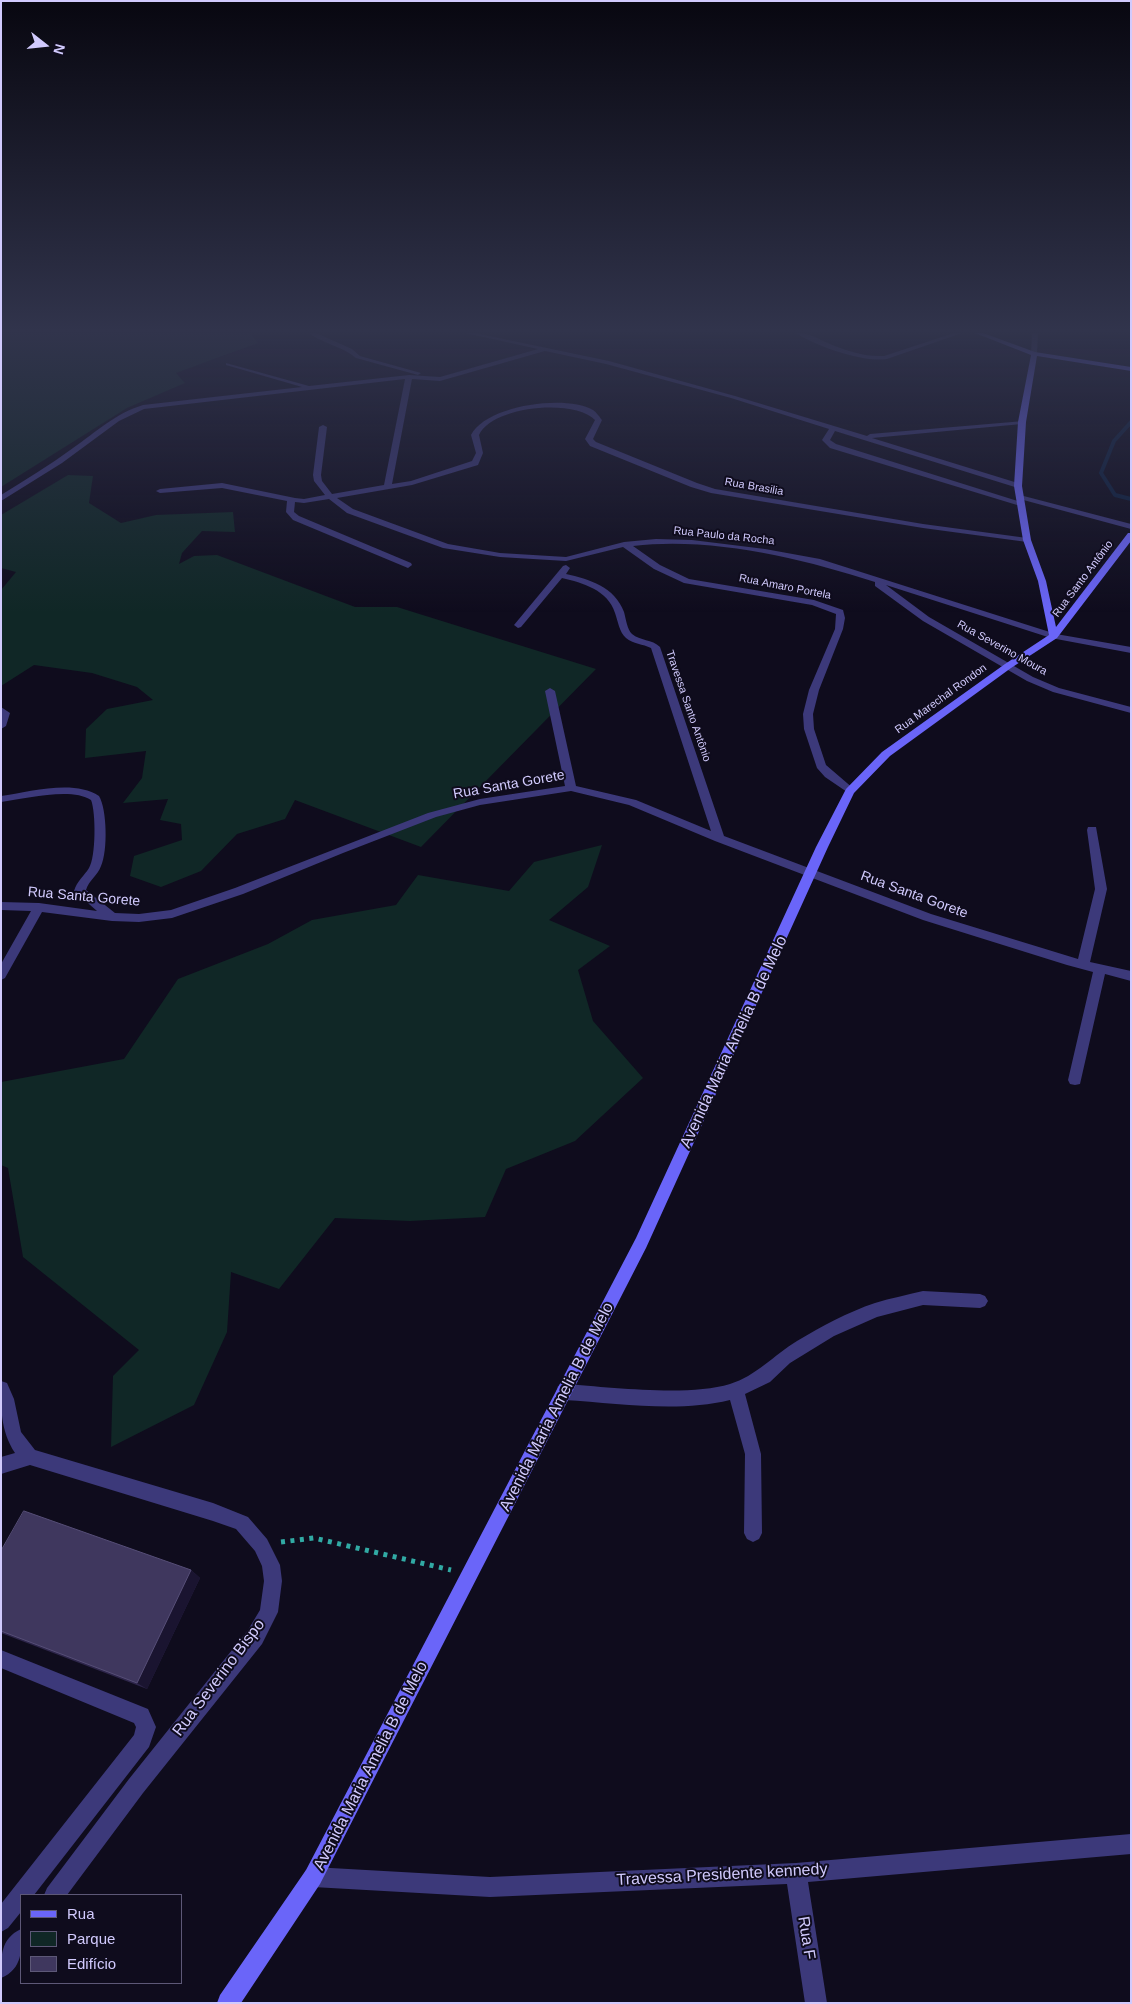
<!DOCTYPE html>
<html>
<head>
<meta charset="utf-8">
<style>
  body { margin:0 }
  #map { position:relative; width:1132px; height:2004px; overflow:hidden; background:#0f0c1d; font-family:Arial,sans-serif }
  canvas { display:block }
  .frame { position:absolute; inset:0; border:2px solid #d1cafd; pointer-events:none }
  .legend { position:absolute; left:20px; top:1894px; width:162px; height:90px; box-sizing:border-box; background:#0f0c1d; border:1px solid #5d5877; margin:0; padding:6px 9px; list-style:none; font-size:15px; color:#d1cafd }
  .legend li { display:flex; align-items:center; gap:10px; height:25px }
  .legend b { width:25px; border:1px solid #5d5877 }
  .north { position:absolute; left:20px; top:20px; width:50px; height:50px; -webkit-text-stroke:4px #0f0c1d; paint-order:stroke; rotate:106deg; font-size:14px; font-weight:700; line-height:20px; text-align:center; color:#d1cafd }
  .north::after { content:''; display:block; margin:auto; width:18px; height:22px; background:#d1cafd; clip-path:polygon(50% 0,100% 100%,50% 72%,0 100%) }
</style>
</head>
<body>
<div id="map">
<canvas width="1132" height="2004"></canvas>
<div class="frame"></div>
<ul class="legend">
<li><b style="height:6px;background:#6a65f9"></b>Rua</li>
<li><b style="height:14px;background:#102726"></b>Parque</li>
<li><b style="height:14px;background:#3f375e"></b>Edifício</li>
</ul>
<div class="north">N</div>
</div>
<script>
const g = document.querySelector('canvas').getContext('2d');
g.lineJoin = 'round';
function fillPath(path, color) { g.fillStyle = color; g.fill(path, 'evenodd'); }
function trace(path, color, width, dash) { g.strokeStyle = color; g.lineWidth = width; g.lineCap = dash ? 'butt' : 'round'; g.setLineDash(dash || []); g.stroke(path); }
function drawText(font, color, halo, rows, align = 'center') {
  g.font = font + ' Arial,sans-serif'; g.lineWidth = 4; g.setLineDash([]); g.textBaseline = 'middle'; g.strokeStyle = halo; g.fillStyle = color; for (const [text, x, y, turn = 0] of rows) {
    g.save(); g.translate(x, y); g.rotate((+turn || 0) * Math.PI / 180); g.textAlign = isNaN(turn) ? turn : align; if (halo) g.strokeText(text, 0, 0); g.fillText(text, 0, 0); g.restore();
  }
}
fillPath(new Path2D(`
  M1 333H250L258 343 176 373 185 383 127 408 1 487Z
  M68 475 93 476 89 503 121 523 156 515 233 512 235 532 202 531 182 553 179 564 194 556 217 555 355 607H397L596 669 421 847 295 800 285 819 237 834 201 871 161 887 130 876 134 856 182 840 181 824 160 820 168 799 123 803 142 778 146 751 85 758 86 729 107 709 153 700 137 687 92 673 34 665 1 686V590L16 572 1 568V515Z
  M602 845 588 887 549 920 610 946 578 970 593 1021 643 1078 575 1141 506 1169 485 1217 410 1221 335 1218 279 1289 231 1272 227 1332 194 1405 111 1447 113 1376 139 1350 23 1257 8 1168 1 1165V1082L124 1059 178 979 268 944 312 920 396 905 418 875 509 891 534 862Z`), '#102726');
trace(new Path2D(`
  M1131 422 1114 441 1101 473 1115 495 1131 499`), '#0d2040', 4);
trace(new Path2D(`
  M281 1542 314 1538 451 1570`), '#31aaa4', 5, [4, 5.5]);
fillPath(new Path2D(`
  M1 1650 148 1709 156 1727 149 1747 34 1895H21V1912L8 1928 1 1932V1904L134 1735 136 1727 134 1723 1 1668Z`), '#3c397a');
fillPath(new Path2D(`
  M309 333H316L352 349 360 356 421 373 418 375 356 358C342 346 323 344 309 333Z
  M465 333H475L609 361 735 396 867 436 870 434 1024 421 1026 422 1022 424 872 438 1021 484 1022 486 1018 488 835 431 830 440 836 444 1024 503 1017 505 830 448 822 440 829 429 731 398 606 364 545 351 440 381 412 379 392 484 411 481 472 461 476 453 471 435C486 405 566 394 593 410 596 412 599 416 601 419L602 420 593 439 596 442 697 483 715 489 923 524 1027 538 1031 540 1027 542 923 528 711 493 691 487 590 446 585 439 595 420C574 398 492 406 479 435L483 453 478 465 412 485 337 498 353 509 448 544 500 553 566 557 624 542 656 539 692 540 765 549 820 559 1056 634 1131 647V653L1051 638 886 585 929 617 1033 677 1059 688 1131 707V713L1053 692 1027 681 923 621 875 586V582C799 558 713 537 633 546L660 565 689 579 814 600 843 610 845 618 843 629 819 690 813 714 814 729 826 765 854 789 855 791 850 794 825 777 817 768 804 729 803 714 809 690 835 629 836 614 812 605 684 583 654 569 623 547 566 561 500 557 443 548 347 513 329 499 304 503 295 502 294 512 299 516 411 563 412 565 408 568 293 520 286 512 287 501 222 488 160 493 156 491 160 489 222 483 295 498 304 499 325 495 314 481 313 475 319 427 323 425 327 427 321 475 322 481 332 494 384 485 405 379 144 409 119 421 62 463 1 501V495C25 480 50 465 73 448 96 432 116 413 143 405L302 387 226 365V363L309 386 409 375 440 377 538 349Z
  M796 333C808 332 819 339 830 344 848 351 865 357 884 356L954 333H962L887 359C864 363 815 346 796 333Z
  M1032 333H1038L1037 354 1034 356 1031 354Z
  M1016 494 1131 524V529L1016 498Z
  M566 565 570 568 566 574C589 579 615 587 624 612 626 619 627 629 632 634 640 641 652 639 660 647L724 836 931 914 1078 959 1095 889 1087 830 1088 827H1096L1107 889 1090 962 1131 971V981L1105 974 1080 1084 1075 1085 1070 1084 1068 1080 1093 972 1067 965 923 920 715 841 629 805 571 791 480 805 436 817 343 853 243 894 172 918 139 922 112 921 42 912 5 978 1 980V964L31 911 1 910V902L39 903 97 911 74 891C77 881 84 876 89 868 96 857 96 812 91 800 71 787 25 799 1 802V796C29 792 74 779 99 796 107 809 108 851 101 866 98 875 89 880 86 890L115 913 139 914 171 910 235 888 428 813 480 799 565 786 545 691 550 688 555 691 576 786 636 800 711 831 651 648C643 644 633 644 626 638 619 632 618 621 615 613 608 590 583 583 562 578L521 627 518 628 514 625 563 566Z
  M1 707 10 713 6 726 1 729Z
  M923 1291 980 1294 985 1296 988 1301 985 1306 980 1308 923 1305 877 1317 834 1336 790 1363 770 1382 745 1394 761 1454 762 1533 759 1539 753 1542 747 1539 744 1533 745 1454 730 1400C677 1413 618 1403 564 1400L558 1398 556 1392 558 1386 564 1384C610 1387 687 1397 730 1384 756 1376 774 1355 797 1341 822 1326 848 1312 875 1303 891 1298 907 1295 923 1291Z
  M1 1381 7 1383 14 1399 21 1432 35 1450 213 1503 248 1517 267 1539 280 1565 282 1581 278 1612 262 1644 143 1793 67 1895H44L47 1888 129 1779 248 1630 260 1610 264 1581 262 1566 255 1551 236 1529 213 1521 30 1465 1 1474V1457L15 1453C0 1430 1 1407 1 1381Z
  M1131 1834V1854L808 1882 827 2003H805L787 1884 490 1897 313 1887 306 1884 303 1877 306 1870 313 1867 490 1877 796 1863Z
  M21 1929C22 1949 23 1969 1 1978 1 1957 0 1939 21 1929Z`), '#3c397a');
fillPath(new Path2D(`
  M975 333H983L1035 352 1131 367V371L1037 356 1026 422 1022 486 1031 540 1046 581 1056 627 1128 533H1131V541L1057 638 1011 668 890 756 854 793 828 847 646 1248 320 1884 241 2003H217L220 1995 306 1870 636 1238 816 847 846 789 882 752 1005 664 1049 635 1038 581 1023 540 1014 486 1018 422 1031 355Z`), '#6a65f9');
fillPath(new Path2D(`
  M1 1551 191 1570 200 1578 147 1689 1 1633Z`), '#2d254a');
fillPath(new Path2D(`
  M191 1570 200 1578 147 1689 137 1683Z`), '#1a1430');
const building = new Path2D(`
  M24 1511 191 1570 137 1683 1 1631V1551Z`);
fillPath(building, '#3f375e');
trace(building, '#564e77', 1);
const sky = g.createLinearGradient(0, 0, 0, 613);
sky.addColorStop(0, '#080710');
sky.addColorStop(0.54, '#31344c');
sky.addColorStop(1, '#31344c00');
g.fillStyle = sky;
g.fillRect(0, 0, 1132, 613);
drawText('11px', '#d1cafd', '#0f0c1d', [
  ["Rua Brasilia",754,487,10],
  ["Rua Paulo da Rocha",724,536,6],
  ["Rua Santo Antônio",1083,579,-53],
  ["Rua Amaro Portela",785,587,11],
  ["Rua Severino Moura",1002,648,29],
  ["Rua Marechal Rondon",941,699,-36],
  ["Travessa Santo Antônio",688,706,71]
]);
drawText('14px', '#d1cafd', '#0f0c1d', [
  ["Rua Santa Gorete",509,785,-10],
  ["Rua Santa Gorete",914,895,20],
  ["Rua Santa Gorete",84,897,5]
]);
drawText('16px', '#d1cafd', '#0f0c1d', [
  ["Avenida Maria Amelia B de Melo",734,1042,-65],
  ["Avenida Maria Amelia B de Melo",557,1407,-63],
  ["Rua Severino Bispo",219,1678,-53],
  ["Avenida Maria Amelia B de Melo",371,1766,-63],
  ["Travessa Presidente kennedy",722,1875,-3],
  ["Rua F",806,1938,81]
]);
</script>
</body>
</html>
